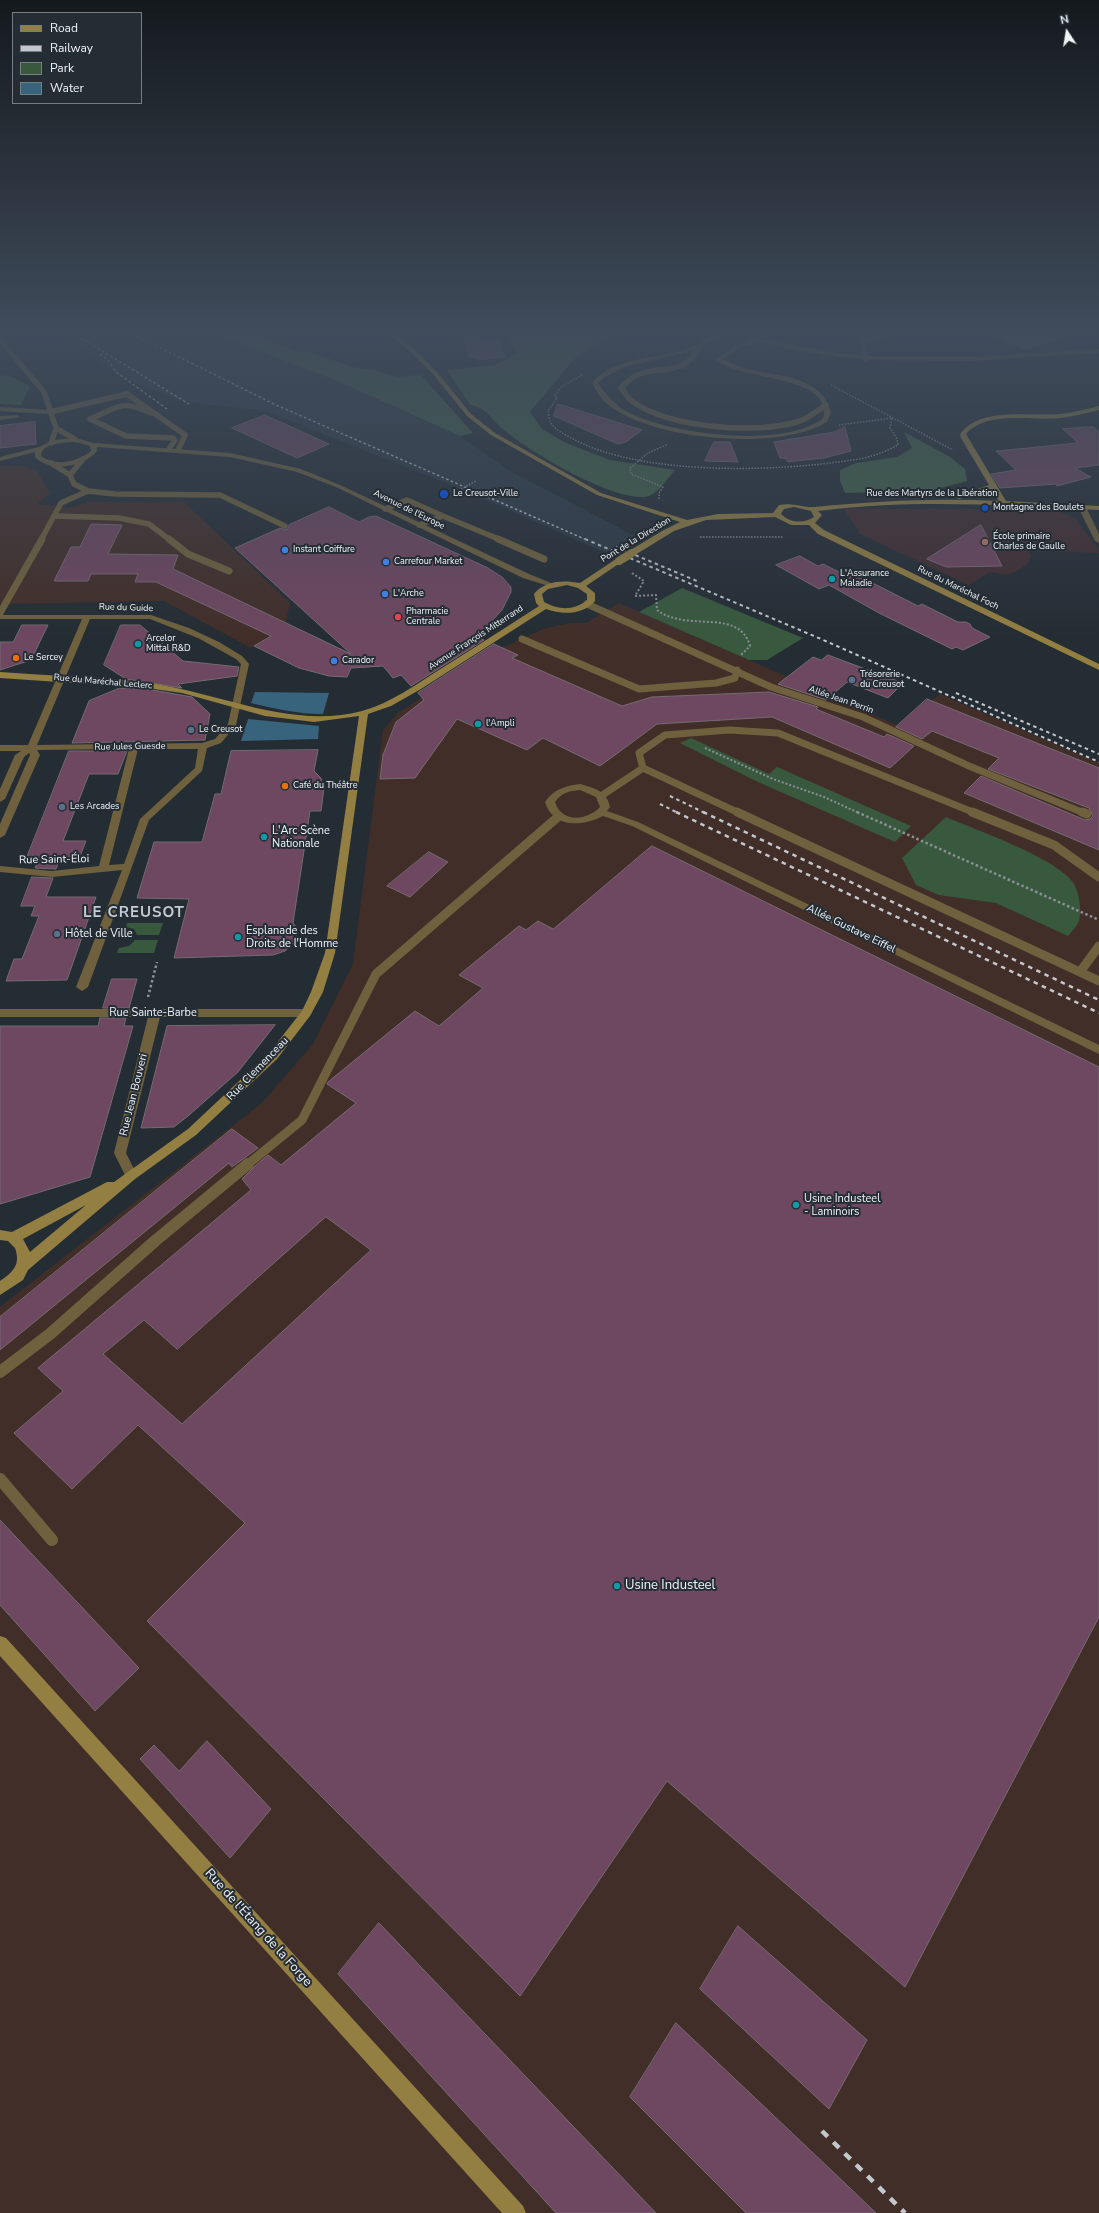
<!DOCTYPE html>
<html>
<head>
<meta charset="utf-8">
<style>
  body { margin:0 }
  #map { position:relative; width:1099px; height:2213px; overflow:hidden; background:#252d34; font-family:"Nunito Sans",sans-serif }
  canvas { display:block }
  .legend { position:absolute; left:12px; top:12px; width:130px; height:92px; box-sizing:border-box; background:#252d34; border:1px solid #767d83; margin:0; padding:5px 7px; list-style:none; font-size:12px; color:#f0f5fa }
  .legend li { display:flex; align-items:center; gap:8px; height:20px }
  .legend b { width:20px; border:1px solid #767d83 }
  .north { position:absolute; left:1047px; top:12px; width:40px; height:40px; -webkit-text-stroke:3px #252d34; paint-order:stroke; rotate:348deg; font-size:11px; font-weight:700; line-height:16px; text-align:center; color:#f0f5fa }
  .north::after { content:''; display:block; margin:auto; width:14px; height:18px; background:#f0f5fa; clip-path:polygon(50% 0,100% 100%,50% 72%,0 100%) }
</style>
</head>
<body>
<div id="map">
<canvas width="1099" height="2213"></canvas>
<ul class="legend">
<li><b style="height:5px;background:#947f42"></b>Road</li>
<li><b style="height:5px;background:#c2c8cd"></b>Railway</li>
<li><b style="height:11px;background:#38593e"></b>Park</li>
<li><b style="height:11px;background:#38637d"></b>Water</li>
</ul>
<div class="north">N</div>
</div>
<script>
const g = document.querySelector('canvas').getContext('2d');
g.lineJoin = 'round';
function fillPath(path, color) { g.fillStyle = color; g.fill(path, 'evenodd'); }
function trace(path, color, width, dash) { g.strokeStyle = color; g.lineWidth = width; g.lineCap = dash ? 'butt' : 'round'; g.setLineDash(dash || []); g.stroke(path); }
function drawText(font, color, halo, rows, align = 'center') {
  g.font = font + ' "Nunito Sans",sans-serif'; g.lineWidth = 4; g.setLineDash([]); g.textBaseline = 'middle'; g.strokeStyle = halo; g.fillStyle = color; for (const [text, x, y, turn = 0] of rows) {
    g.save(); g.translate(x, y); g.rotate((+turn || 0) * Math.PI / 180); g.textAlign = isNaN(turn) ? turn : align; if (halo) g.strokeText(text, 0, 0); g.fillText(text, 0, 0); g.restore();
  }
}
fillPath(new Path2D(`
  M57 330H205L342 383 460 436 510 471 635 536 606 553 471 493 266 411 185 402 121 377Z`), '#2c3944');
fillPath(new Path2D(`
  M0 466H23L37 470 50 494 37 504 69 508 91 502H184L290 603 285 626 251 648 164 601 0 604Z
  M619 603 899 726 940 694 1099 763V2213H0V1307L262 1103 313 1044 353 964 383 730 399 712 499 649 543 629 570 623H586Z`), '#422e29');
fillPath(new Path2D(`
  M844 509H966L1060 512 1076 519 1099 550V553L1029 550 1031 557 1027 564 1017 571 1006 575 990 572 969 585 860 534Z`), '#412d31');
fillPath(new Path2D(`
  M0 375 10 376 30 386 21 405 0 404Z
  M682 588 803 638 767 660H749L639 612Z
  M691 738 769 774 777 767 911 826 895 842 758 782 680 743Z
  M946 817C978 831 1049 855 1071 880 1079 888 1082 910 1079 921 1076 927 1072 931 1068 936L996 903 939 895 916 885 902 858Z
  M127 923H163L159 935H137L134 929 126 927Z
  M135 940H158L154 953H117L119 948 129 946Z`), '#38593e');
fillPath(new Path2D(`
  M205 330H244L298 352H310L355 368 375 370 397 377 421 375 473 433 460 436 342 383Z
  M504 330H630L600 341 574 359 530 412 542 429 566 443 610 460 675 470C667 479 657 496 644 497 609 499 532 453 505 431 492 421 487 407 470 405L447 370 495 365 517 353Z
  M904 432 950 457 965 469 967 481 929 491 845 493 840 481V470L856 463 897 457 912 448Z`), '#3f6345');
fillPath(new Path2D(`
  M255 692 329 693 323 714C298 714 276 709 251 703Z
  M248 719 319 726 318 739 241 741Z`), '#38637d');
const building = new Path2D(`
  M461 330H469L482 341 498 339 505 357 479 360 478 358H470Z
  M980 330H1072V334L1026 349Z
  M558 404 642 430 626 442 618 444 554 416Z
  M265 415 329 444 297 458 232 428Z
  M35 422 36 444 0 448V426Z
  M845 427 851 451 824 458 795 461 788 462 785 458H780L774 442 834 432Z
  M1093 427 1099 432V465L1075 468 1091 477 1057 486 1056 484 1000 488 991 474 1016 470 996 451 1078 443 1063 429Z
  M714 442H730L738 462 705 461Z
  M329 507 359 522 369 517 376 516 488 568 502 577 511 587V592L502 610 477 637 484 640 411 686 401 675 393 678 383 666 351 668 347 677 329 676 299 668 254 646 271 636 156 582H135L138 574H91L88 581H54L71 547H80L91 524 122 525 108 554 178 555 173 569 351 654 235 548 280 528 287 530 289 525Z
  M981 525 1002 566 946 567 927 559Z
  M800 556 818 566 823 564 841 573 847 570 918 606 922 604 958 622H966L970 624 972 628 990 637 963 650 956 647 952 649 879 613 829 585 819 589 776 565Z
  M22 625H48L31 660 0 670V642H13Z
  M121 625H140L183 661 239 667 237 676 178 684 182 688 126 679 104 665Z
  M494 644 518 655 512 658 622 706 652 697 769 692 818 707 816 709 884 737 887 734 914 746 890 768 772 717 657 724 600 766 543 738 527 750 457 719 415 778 380 779 383 755 396 722 424 700 418 693Z
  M828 655 903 683 888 698 847 682 826 700 778 684 813 657 821 660Z
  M120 688 147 689 192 697 210 714 205 740 72 743 89 701Z
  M927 699 1099 768V850L964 793 981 776 1085 820 1090 819 1093 816 1089 808 988 769 999 758 932 731 922 739 896 727Z
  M318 750 314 771 321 778 324 788 321 811H310L293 923 297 928 296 940 285 951 273 955 174 958 189 899 137 898 154 842H202L215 794H221L231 751Z
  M69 751H127L118 774H89L63 841H86L79 859H60L56 869 35 868 39 859 26 860Z
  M652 846 1099 1067V1617L905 1987 667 1781 520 1996 147 1621 245 1523 138 1425 72 1489 14 1433 63 1391 38 1368 251 1190 242 1179 255 1166 268 1155 281 1165 356 1103 327 1084 328 1082 415 1011 439 1026 483 988 459 975 519 926 526 930 538 921 553 929ZM326 1217 371 1250 182 1424 103 1354 144 1320 177 1349Z
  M429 852 448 862 410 897 387 886Z
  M32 877 53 878 46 897H96L67 980 6 981 14 959H22L39 916H31L35 906H21Z
  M112 979H137L129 1008H103Z
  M100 1018H126L124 1026H133L90 1177 0 1204V1026H98Z
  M275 1025 238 1072 188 1116 174 1127 141 1128 167 1026Z
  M232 1129 258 1148 232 1167 229 1163 0 1350V1317Z
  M0 1520 139 1668 95 1711 0 1605Z
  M207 1741 271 1809 230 1858 140 1759 154 1745 179 1771Z
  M379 1923 656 2213H556L338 1974Z
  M738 1926 867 2040 829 2109 700 1989Z
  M676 2023 850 2188 876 2213H746L630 2097Z`);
fillPath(building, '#6e4760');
trace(building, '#756b71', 1);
trace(new Path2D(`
  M38 333 44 330
  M582 375 561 387 555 395 557 398 548 411C549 414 549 420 551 423 555 430 566 435 573 439 642 476 775 472 852 460 869 458 883 453 898 445L897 439 890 428 892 418 839 425
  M831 385 953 450
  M461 489 476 481
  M659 499V493L663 487 631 474 630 468 648 453 668 444
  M700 537H783`), '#899096', 1.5, [1.5, 1.5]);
trace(new Path2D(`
  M632 573 644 581 635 596 656 595 657 610C687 633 739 607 750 646L741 655
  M705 748 773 779 824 797 859 813`), '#899096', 2, [2, 2]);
trace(new Path2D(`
  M857 812 1099 920
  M148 997 157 962`), '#899096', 2.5, [2.5, 2.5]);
trace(new Path2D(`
  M0 340 44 392 56 428 51 443
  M699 347C680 385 646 356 621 388 625 392 628 399 633 402 671 428 753 434 797 422 808 419 817 411 826 405
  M866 359 862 341 895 331
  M50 412 127 394 185 435 178 450
  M151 413C121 399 119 407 90 419L126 436 173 438 175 440 169 449
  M56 428 76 440
  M51 463 70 475 74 484 88 491 115 494 220 495 285 526
  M70 475 83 459
  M385 509 407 500 443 516 419 525
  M54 516 119 518 149 524 170 540
  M443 516 501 540
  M41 540 61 503 88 491`), '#6f613d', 5.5);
trace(new Path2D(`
  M169 539 188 554 229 571
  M498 539 544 559
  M587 604 771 687 863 717 969 766 1084 813
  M0 613 42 539
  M522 639 639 689 716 683 735 678 737 670
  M643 768 639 753 665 735 729 730 778 733 975 813
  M601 796 643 768 739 813`), '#6f613d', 7);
trace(new Path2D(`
  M737 812 1099 981
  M972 812 1054 845 1099 877
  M1082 812 1087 814
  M1080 972 1099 946
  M247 1165 302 1120 376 974 559 816`), '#6f613d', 9);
trace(new Path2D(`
  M0 1372 50 1334 155 1241 248 1164
  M0 1479 52 1540`), '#6f613d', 12);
fillPath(new Path2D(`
  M706 330 737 332 760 330 718 338 688 352 627 366 605 377 598 383C608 398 618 408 634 415 676 434 767 445 809 426 815 423 821 422 824 416 829 373 739 382 716 359L735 346 754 340 750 339V337L838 353 881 357H968L1099 349V353L968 361 881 360 838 357 795 350 760 342 739 348 723 359C755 380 820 366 831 413L827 422C779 452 648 440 606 403 600 398 596 389 592 383 614 357 653 359 683 350 697 346 708 336 723 334Z
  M0 407 50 410 53 412 50 414 0 411Z
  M0 416 17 415 20 417 0 420Z
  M76 438 93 443 230 453 301 469 340 485 529 574 556 585 552 587 523 578 336 487 297 472 230 457 97 447V451C84 467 50 473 35 457V452L0 461V457L39 447 53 440ZM76 442 90 446 91 451C77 462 56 467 41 456 41 443 66 442 76 442Z
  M1079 505 1086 507 1099 534V543L1095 541 1078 507Z
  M0 615H151L189 628 219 642 242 656 249 664 236 725 221 743 207 748 202 771 149 820 88 987 82 991 76 987 122 870 52 877 0 872V866L52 871 99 866 129 749 37 750 40 755 5 835 0 838V824L30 755 29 753 24 757 5 799 0 802V789L15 755 21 751H0V745H28L82 619H0ZM90 619H150L198 638 236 659 241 664 228 724 215 739 202 743 37 745ZM138 749H198L195 768 140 819 124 864 109 865Z
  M580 784C594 788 607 791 610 807L607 811 638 822 1099 1045V1054L632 826 603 816C582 827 553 828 545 802 554 789 565 786 580 784ZM580 790 596 797 600 807C587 821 561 823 555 802 561 793 569 791 580 790Z
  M0 1009H306L312 1013 306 1017H160L126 1153 137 1175 135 1179H127L114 1153 148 1017H0Z`), '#6f613d');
fillPath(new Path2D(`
  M383 330H389L414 349 437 372 471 414 495 433 601 493 687 520 718 514 773 513 779 505C796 502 802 508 815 507 877 501 937 498 999 501L991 489 959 499 955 497 989 485 961 438 960 434C981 406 1029 417 1060 414 1073 413 1086 409 1099 406V410C1086 413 1073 417 1059 418 1031 421 987 410 966 434L1006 501 1099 506V510C1005 505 912 499 818 511L822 515 815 523 824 530 1099 664V670L818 534 809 525H791L775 517 706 520 674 531 635 555H629V551L662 531 680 522 597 495 491 435 467 416 433 374 410 351ZM794 507 811 511 814 517C803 524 790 523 781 514L784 509Z
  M616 559 623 561 586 586 595 593V601C583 615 562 615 546 609L421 689 391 706 368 714 335 953 323 992 310 1016 277 1059 196 1135 135 1179 28 1270 23 1280 0 1295V1281C13 1272 21 1265 15 1248L8 1241 0 1240V1230L12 1232 107 1182H114L188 1129 269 1053 302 1011 311 992 325 953 359 716 314 722 265 716 182 693 147 688 0 678V672C49 676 100 676 148 683 219 692 290 730 362 711 391 703 417 684 442 668 475 647 507 627 539 606L536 603 534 594C545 580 564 580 580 583ZM567 585 578 588 587 594V600C574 611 558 610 544 602L542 594 548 589ZM86 1205 30 1252 23 1239Z
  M0 1636 6 1638 523 2206 526 2213H502L0 1656Z`), '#947f42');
trace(new Path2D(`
  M68 330 189 404
  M124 330 276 405 587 540
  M100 354 108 360 116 372 167 409`), '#c2c8cd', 1.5, [2.5, 2.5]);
trace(new Path2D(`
  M585 539 821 639 1099 762
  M616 547 697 581
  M956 693 1099 754
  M670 796 705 813
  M660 804 678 813`), '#c2c8cd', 2, [3.5, 3.5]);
trace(new Path2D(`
  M676 812 1099 1013
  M703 812 1099 1000`), '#c2c8cd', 2.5, [4.5, 4.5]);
trace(new Path2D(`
  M822 2131 905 2213`), '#c2c8cd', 4.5, [8, 8]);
trace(new Path2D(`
  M619 561 632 553`), '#947f42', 8);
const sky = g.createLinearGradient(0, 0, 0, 640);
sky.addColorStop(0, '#14191d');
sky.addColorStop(0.52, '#404c5c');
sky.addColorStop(1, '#404c5c00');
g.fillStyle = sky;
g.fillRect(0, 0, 1099, 640);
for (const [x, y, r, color] of [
  [444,494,5,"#1a4fb4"],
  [985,508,4,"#1a4fb4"],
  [985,542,4,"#8d6e63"],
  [285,550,4,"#3f7fe0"],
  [386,562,4,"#3f7fe0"],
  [832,579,4,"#0f9aa8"],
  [385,594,4,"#3f7fe0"],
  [398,617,4,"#e0444e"],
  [138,644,4,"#0f9aa8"],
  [16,658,4,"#e8710a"],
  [334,661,4,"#3f7fe0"],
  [852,680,4,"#5c6f8a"],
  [478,724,4,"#0f9aa8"],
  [191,730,4,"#5c6f8a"],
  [285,786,4,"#e8710a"],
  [62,807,4,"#5c6f8a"],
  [264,837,4,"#0f9aa8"],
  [57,934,4,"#5c6f8a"],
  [238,937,4,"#0f9aa8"],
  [796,1205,4,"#0f9aa8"],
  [617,1586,4,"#0f9aa8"]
]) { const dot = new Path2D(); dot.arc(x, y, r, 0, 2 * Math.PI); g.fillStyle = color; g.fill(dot); trace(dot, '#252d34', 1.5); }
drawText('9px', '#f0f5fa', '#252d34', [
  ["Le Creusot-Ville",453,494],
  ["Montagne des Boulets",993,508],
  ["École primaire",993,537],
  ["Charles de Gaulle",993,547],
  ["Instant Coiffure",293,550],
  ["Carrefour Market",394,562],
  ["L'Assurance",840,574],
  ["Maladie",840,584],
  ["L'Arche",393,594],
  ["Pharmacie",406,612],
  ["Centrale",406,622],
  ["Arcelor",146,639],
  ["Mittal R&D",146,649],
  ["Le Sercey",24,658],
  ["Carador",342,661],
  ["Trésorerie",860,675],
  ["du Creusot",860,685],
  ["l'Ampli",486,724],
  ["Le Creusot",199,730],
  ["Café du Théâtre",293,786],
  ["Les Arcades",70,807]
], 'left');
drawText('9px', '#f0f5fa', '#252d34', [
  ["Rue des Martyrs de la Libération",932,494],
  ["Avenue de l'Europe",409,510,26],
  ["Pont de la Direction",636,540,-31],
  ["Rue du Maréchal Foch",958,588,26],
  ["Rue du Guide",126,608,2],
  ["Avenue François Mitterrand",476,638,-33],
  ["Rue du Maréchal Leclerc",103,682,5],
  ["Allée Jean Perrin",841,700,19],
  ["Rue Jules Guesde",130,747,-1]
]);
drawText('11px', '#f0f5fa', '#252d34', [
  ["L'Arc Scène",272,831],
  ["Nationale",272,844],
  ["Esplanade des",246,931],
  ["Droits de l'Homme",246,944],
  ["Hôtel de Ville",65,934],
  ["Usine Industeel",804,1199],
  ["- Laminoirs",804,1212]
], 'left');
drawText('11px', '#f0f5fa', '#252d34', [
  ["Rue Saint-Éloi",54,860,-1],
  ["Allée Gustave Eiffel",851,929,26],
  ["Rue Sainte-Barbe",153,1013],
  ["Rue Clemenceau",258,1069,-46],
  ["Rue Jean Bouveri",134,1095,-76]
]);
drawText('13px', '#f0f5fa', '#252d34', [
  ["Usine Industeel",625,1586]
], 'left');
drawText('13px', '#f0f5fa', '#252d34', [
  ["Rue de l'Étang de la Forge",258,1928,48]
]);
g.letterSpacing = '1px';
drawText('bold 15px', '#c2ccd4', '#252d34', [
  ["LE CREUSOT",134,913]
]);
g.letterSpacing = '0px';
</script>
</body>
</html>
